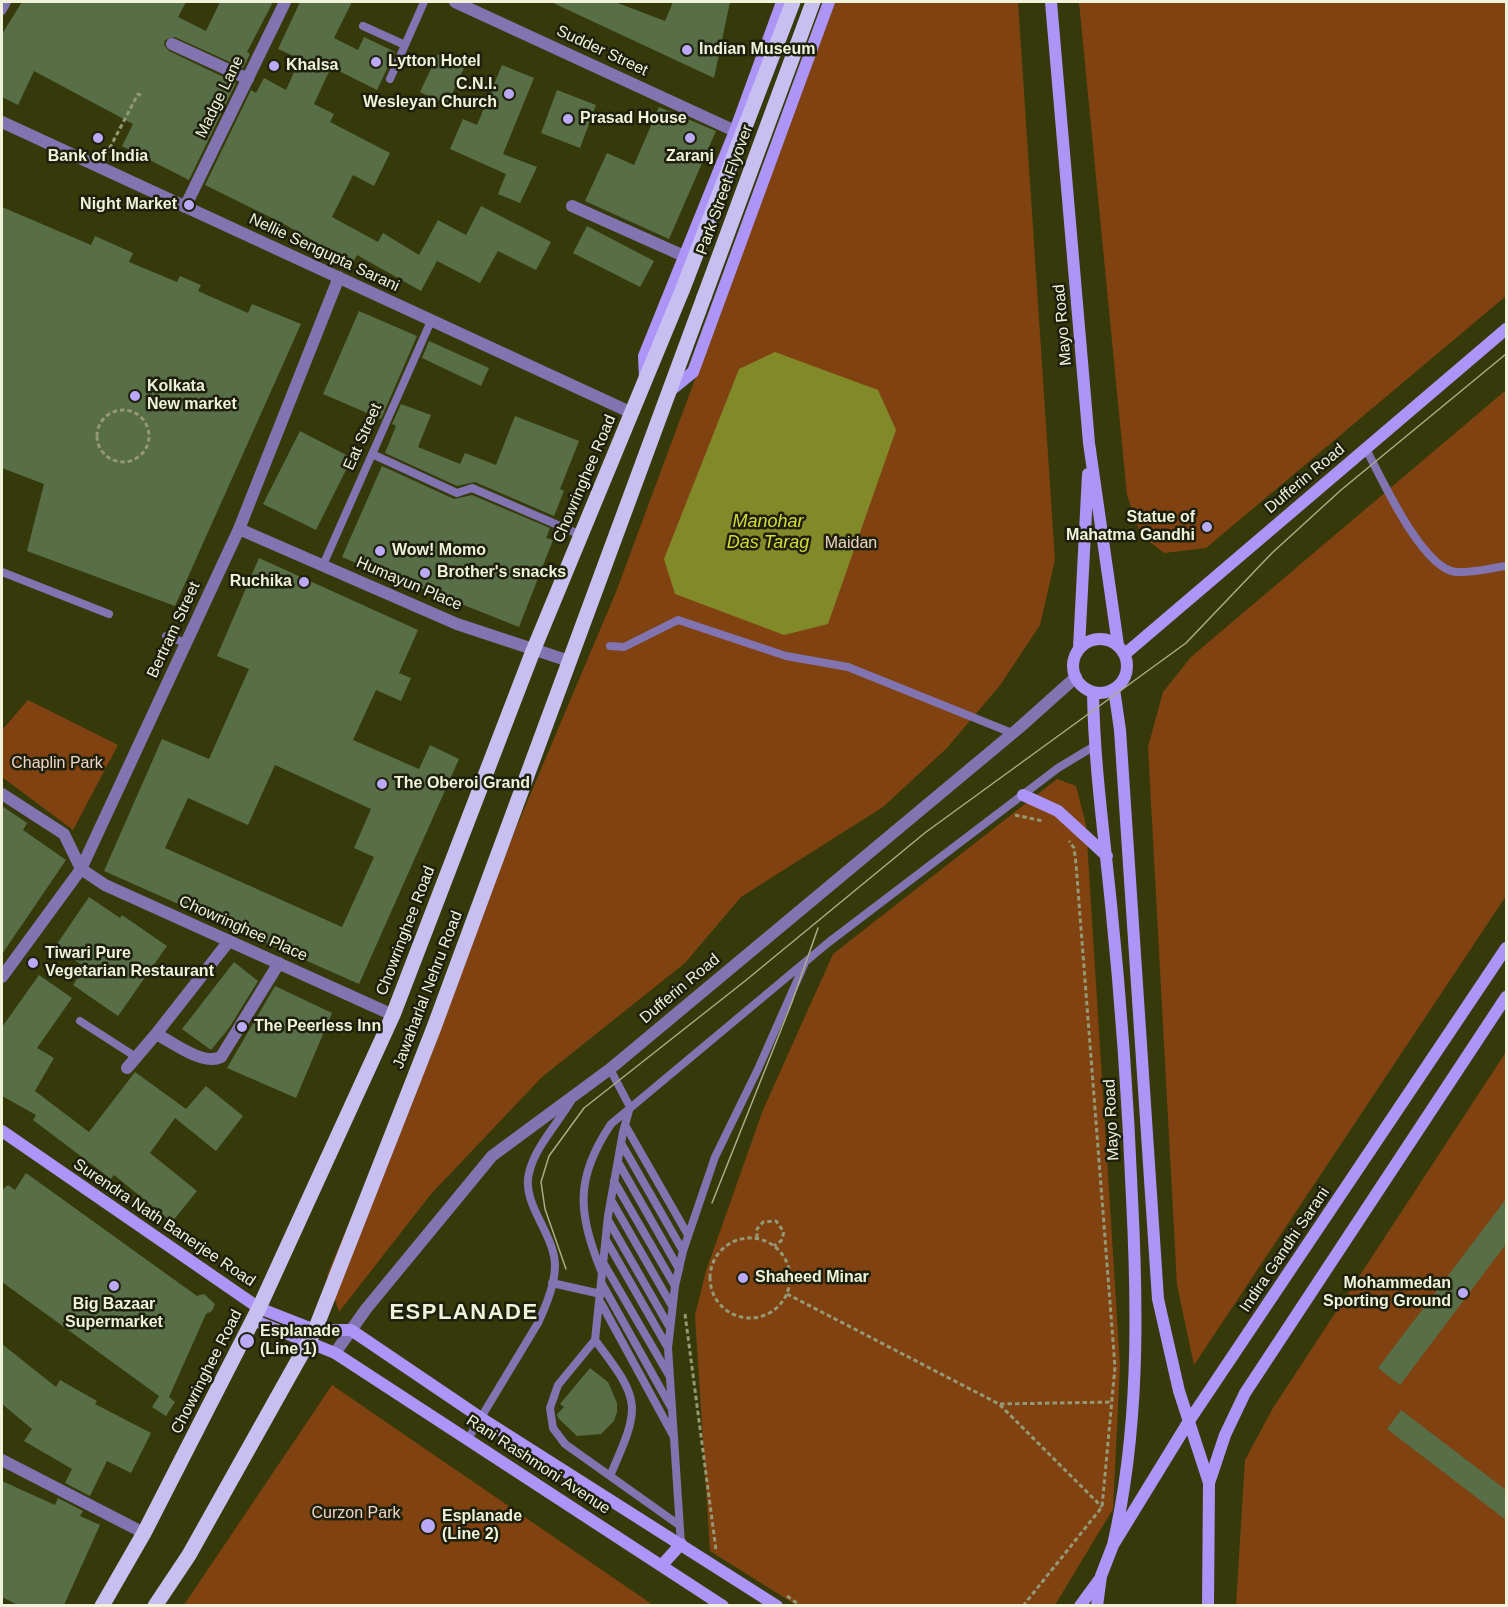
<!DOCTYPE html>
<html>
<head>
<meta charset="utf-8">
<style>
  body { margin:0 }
  #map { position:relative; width:1508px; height:1607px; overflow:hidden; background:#363a0a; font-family:Helvetica,sans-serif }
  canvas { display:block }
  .frame { position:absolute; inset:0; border:3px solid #eff3da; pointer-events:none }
</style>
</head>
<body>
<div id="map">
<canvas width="1508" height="1607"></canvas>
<div class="frame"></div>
</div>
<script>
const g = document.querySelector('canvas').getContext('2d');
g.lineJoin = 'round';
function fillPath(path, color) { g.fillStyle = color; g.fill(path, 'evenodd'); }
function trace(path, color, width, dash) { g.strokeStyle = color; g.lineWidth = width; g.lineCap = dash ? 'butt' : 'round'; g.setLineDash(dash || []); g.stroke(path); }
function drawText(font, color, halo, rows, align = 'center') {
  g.font = font + ' Helvetica,sans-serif'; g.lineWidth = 5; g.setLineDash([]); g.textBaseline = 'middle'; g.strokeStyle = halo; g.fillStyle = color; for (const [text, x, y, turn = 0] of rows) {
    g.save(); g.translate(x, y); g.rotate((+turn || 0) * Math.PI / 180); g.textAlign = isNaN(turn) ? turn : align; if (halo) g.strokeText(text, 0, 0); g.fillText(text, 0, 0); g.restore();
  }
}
fillPath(new Path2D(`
  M835 2H1018L1055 560 1040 625 1001 684 947 748 883 807 741 897 685 963 542 1077 431 1194 339 1312 327 1275 616 592Z
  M1079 2H1506V296L1206 548 1164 553 1141 535 1127 495Z
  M1506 390V896L1194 1365 1177 1285 1148 747 1163 692 1191 657Z
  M28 700 118 745 73 830 2 777V730Z
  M1057 779 1076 786 1086 825 1120 1365 1113 1509 1055 1605H796L710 1551 695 1315 706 1271 763 1110 833 954Z
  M1506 1052V1605L1236 1606 1245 1460 1273 1408Z
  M332 1385 653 1605H184Z`), '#804210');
fillPath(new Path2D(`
  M775 352 878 390 896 430 828 624 784 635 675 594 664 559 739 369Z`), '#828929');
fillPath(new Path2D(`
  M22 2H186L178 17 206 31 220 2H273L247 52 250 54 243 68 175 37 165 40 164 45 169 51 236 83 189 180 122 146 133 124 34 71 18 105 2 97V34Z
  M300 2H352L334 38 358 50 364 37 395 52 377 90 331 67 314 104 334 114 330 122 390 153 374 186 353 175 332 217 378 242 383 233 419 255 438 220 466 235 481 206 551 242 536 270 498 251 480 283 437 261 421 291 357 255 353 263 282 223 205 185 251 90 256 93 264 78 286 90 300 59 278 49Z
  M551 2H615L665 21 673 2H730L714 78Z
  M438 54 465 66 447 105 420 92Z
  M502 65 534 78 503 154 537 167 520 203 498 194 506 174 450 149 463 119 477 125Z
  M557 90 596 105 580 148 541 133Z
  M659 107 716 131 669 239 585 201 607 153 634 165Z
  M2 207 91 245 95 236 133 253 129 262 177 282 180 276 201 285 198 291 248 313 252 304 301 324 175 606 27 551 44 484 2 468Z
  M587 226 654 261 640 287 573 253Z
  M359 311 417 336 381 419 323 394Z
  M429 341 489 368 481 386 422 358Z
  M401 404 431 415 418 447 460 464 465 453 496 465 515 416 579 441 560 489 564 491 554 516 475 482 457 486 385 453 396 426 392 424Z
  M300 431 352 458 316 530 263 504Z
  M382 466 454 499 472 495 550 528 546 538 553 540 519 627 401 580 400 582 342 557Z
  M259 558 418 630 399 673 411 678 401 701 376 690 353 740 419 769 430 745 459 759 359 984 104 871 162 739 209 759 249 669 217 656ZM275 765 371 809 354 848 374 857 342 927 165 848 188 798 248 825Z
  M2 806 27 823 23 830 66 860 2 954Z
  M89 897 120 918 122 915 167 946 118 1016 73 985 85 967 55 947Z
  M234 962 258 981 229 1028 211 1050 182 1029Z
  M39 975 72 998 37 1048 54 1058 35 1091 89 1132 135 1072 186 1109 206 1086 243 1116 216 1151 175 1118 150 1153 197 1191 172 1222 114 1175 111 1179 33 1120 36 1115 2 1096V1027Z
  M275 986 332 1013 296 1098 227 1068Z
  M26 1173 197 1296 204 1294 215 1304 212 1311 206 1314 169 1397 175 1402 166 1416 152 1407 159 1396 2 1282V1190L8 1185 15 1190Z
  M1506 1199V1244L1400 1385 1378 1368Z
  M2 1344 56 1387 60 1380 97 1401 95 1404 151 1433 131 1473 107 1461 90 1496 65 1483 72 1469 24 1441 32 1429 2 1404Z
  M590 1368 608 1382 617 1403V1412L614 1421 601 1434 577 1436 558 1418 557 1414 564 1407 560 1404Z
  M1401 1410 1506 1490V1520L1387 1429Z
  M2 1481 55 1505 58 1498 83 1511 80 1516 100 1525 64 1605H18L2 1597Z`), '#576e47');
trace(new Path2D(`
  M106 155 138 94 142 96
  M97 436a26 26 0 1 1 52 0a26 26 0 1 1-52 0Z
  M1015 815 1043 821
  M757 1238V1229L763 1222 776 1221 784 1232 781 1241 774 1246
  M710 1278a40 40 0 1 1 80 0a40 40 0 1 1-80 0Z
  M787 1294 999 1404 1102 1507
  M685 1314 716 1550
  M1000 1404 1112 1402
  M787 1596 801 1606
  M1023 1606 1102 1507 1115 1367 1076 864 1074 848 1069 841`), '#959975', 3, [4.5, 3]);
trace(new Path2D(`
  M2 11 7 2
  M363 26 405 45 424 2
  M390 79 405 45
  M1366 449C1381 477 1422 569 1456 572 1472 573 1491 568 1506 566
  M372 454 457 493 472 488 581 535
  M323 565 431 321
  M2 572 109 614
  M166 636 186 643
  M610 646 624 647 678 620 786 656 848 667 1012 733
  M80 1021 136 1057
  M610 1069 630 1107 623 1132 608 1216 595 1340 558 1385 550 1408 553 1428 565 1444 679 1525
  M625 1125 688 1235
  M621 1143 683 1251
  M618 1162 679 1269
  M614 1181 675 1286
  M611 1200 672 1306
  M608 1220 670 1328
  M606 1240 668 1348
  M604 1264 670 1377
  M602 1273C578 1213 574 1179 611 1124L829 942 1058 768 1096 745
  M552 1283 601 1294
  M602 1284 672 1409
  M601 1303 674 1437
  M595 1340C642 1402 641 1405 610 1476
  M468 1439 538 1323C546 1306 555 1285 555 1266 555 1234 521 1204 529 1173 535 1147 558 1123 571 1101
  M681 1544 668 1348 675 1286 683 1251 715 1157 758 1069 804 965`), '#8174b1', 8);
trace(new Path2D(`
  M172 44 248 79
  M572 206 684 256
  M185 207 285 2
  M229 941 156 1034C173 1042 202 1066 221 1057L279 963
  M127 1068 156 1034
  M2 1460 144 1533`), '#8174b1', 12);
trace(new Path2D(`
  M455 2 735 131
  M2 122 632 413
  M239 529 457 624 569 661
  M2 794 64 834 81 869 105 885 393 1015
  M2 977 81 869 239 529 339 277
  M335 1353 366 1309 492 1156 610 1069 1019 728 1076 677`), '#8174b1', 12);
trace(new Path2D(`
  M1051 2 1089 443 1118 645
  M645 378 644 356 735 131 782 2
  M671 390 693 372 829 2
  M1073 666a27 27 0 1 1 54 0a27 27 0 1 1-54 0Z
  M1079 648 1088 474
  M1125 654 1506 329
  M1114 689 1120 730 1158 1299 1179 1391 1209 1483
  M1093 692C1094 763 1104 834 1111 904 1121 1002 1128 1100 1132 1198 1138 1314 1139 1432 1113 1545
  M1023 795 1058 811 1107 856
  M2 1131 259 1308 315 1330H351L481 1418 777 1606
  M253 1320 335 1353 723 1606
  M662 1565 681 1544
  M1080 1606 1099 1580
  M1097 1606 1101 1576 1113 1545 1189 1421 1506 948
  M1208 1606 1209 1483 1225 1435 1245 1393 1506 997`), '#ac95f7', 12);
trace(new Path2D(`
  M102 1606 144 1533 259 1308 393 1015 533 651 682 291 793 2
  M155 1606 189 1555 315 1330 433 1030 704 297`), '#c8bff1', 15);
trace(new Path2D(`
  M712 1203 792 1002 818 928
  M566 1269 545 1209 541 1182 549 1156 584 1108 745 981 926 832 1186 643 1272 553 1341 490 1506 354`), '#a9ad8b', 1.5);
trace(new Path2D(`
  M704 297 813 2`), '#c8bff1', 15);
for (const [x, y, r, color] of [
  [687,50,6,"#baaaf6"],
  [376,62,6,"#baaaf6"],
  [274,66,6,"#baaaf6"],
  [509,94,6,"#baaaf6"],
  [568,119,6,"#baaaf6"],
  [98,138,6,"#baaaf6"],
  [690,138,6,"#baaaf6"],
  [189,205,6,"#baaaf6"],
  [135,396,6,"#baaaf6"],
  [1207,527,6,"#baaaf6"],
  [380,551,6,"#baaaf6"],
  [425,573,6,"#baaaf6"],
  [304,582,6,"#baaaf6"],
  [382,784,6,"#baaaf6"],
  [33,963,6,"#baaaf6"],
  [242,1027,6,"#baaaf6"],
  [743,1278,6,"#baaaf6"],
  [114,1286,6,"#baaaf6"],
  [1463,1293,6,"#baaaf6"],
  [247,1341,8,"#baaaf6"],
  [428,1526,8,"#baaaf6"]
]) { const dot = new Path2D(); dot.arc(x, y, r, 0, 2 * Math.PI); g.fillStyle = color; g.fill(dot); trace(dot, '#1e1f0c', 2); }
drawText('bold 16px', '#eff3da', '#1e1f0c', [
  ["Indian Museum",699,50],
  ["Lytton Hotel",388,62],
  ["Khalsa",286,66],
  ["C.N.I.",497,85,"right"],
  ["Wesleyan Church",497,103,"right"],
  ["Prasad House",580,119],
  ["Bank of India",98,157,"center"],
  ["Zaranj",690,157,"center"],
  ["Night Market",177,205,"right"],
  ["Kolkata",147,387],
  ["New market",147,405],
  ["Statue of",1195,518,"right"],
  ["Mahatma Gandhi",1195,536,"right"],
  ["Wow! Momo",392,551],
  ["Brother's snacks",437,573],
  ["Ruchika",292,582,"right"],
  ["The Oberoi Grand",394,784],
  ["Tiwari Pure",45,954],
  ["Vegetarian Restaurant",45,972],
  ["The Peerless Inn",254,1027],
  ["Shaheed Minar",755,1278],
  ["Mohammedan",1451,1284,"right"],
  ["Sporting Ground",1451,1302,"right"],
  ["Big Bazaar",114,1305,"center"],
  ["Supermarket",114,1323,"center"],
  ["Esplanade",260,1332],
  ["(Line 1)",260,1350],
  ["Esplanade",442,1517],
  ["(Line 2)",442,1535]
], 'left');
drawText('16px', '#eff3da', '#1e1f0c', [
  ["Sudder Street",602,51,25],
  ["Madge Lane",220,97,-64],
  ["Park Street Flyover",725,190,-70],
  ["Nellie Sengupta Sarani",324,253,25],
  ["Mayo Road",1063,325,-95],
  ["Eat Street",363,437,-66],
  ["Chowringhee Road",585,479,-67],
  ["Dufferin Road",1305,479,-40],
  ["Humayun Place",409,584,23],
  ["Bertram Street",174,630,-65],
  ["Chowringhee Place",243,929,24],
  ["Chowringhee Road",406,931,-69],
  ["Dufferin Road",680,989,-40],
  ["Jawaharlal Nehru Road",428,990,-69],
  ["Mayo Road",1112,1120,-93],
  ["Surendra Nath Banerjee Road",164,1223,34],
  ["Indira Gandhi Sarani",1285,1250,-56],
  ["Chowringhee Road",207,1372,-63],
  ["Rani Rashmoni Avenue",538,1465,33]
]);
drawText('16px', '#eed4c5', '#1e1f0c', [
  ["Maidan",851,544],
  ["Chaplin Park",57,764],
  ["Curzon Park",356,1514]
]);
drawText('italic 18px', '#d2dd38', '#1e1f0c', [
  ["Manohar",768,522],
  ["Das Tarag",768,543]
]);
g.letterSpacing = '1.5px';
drawText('bold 22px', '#eff3da', '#1e1f0c', [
  ["ESPLANADE",464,1313]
]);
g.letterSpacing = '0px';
</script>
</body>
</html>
